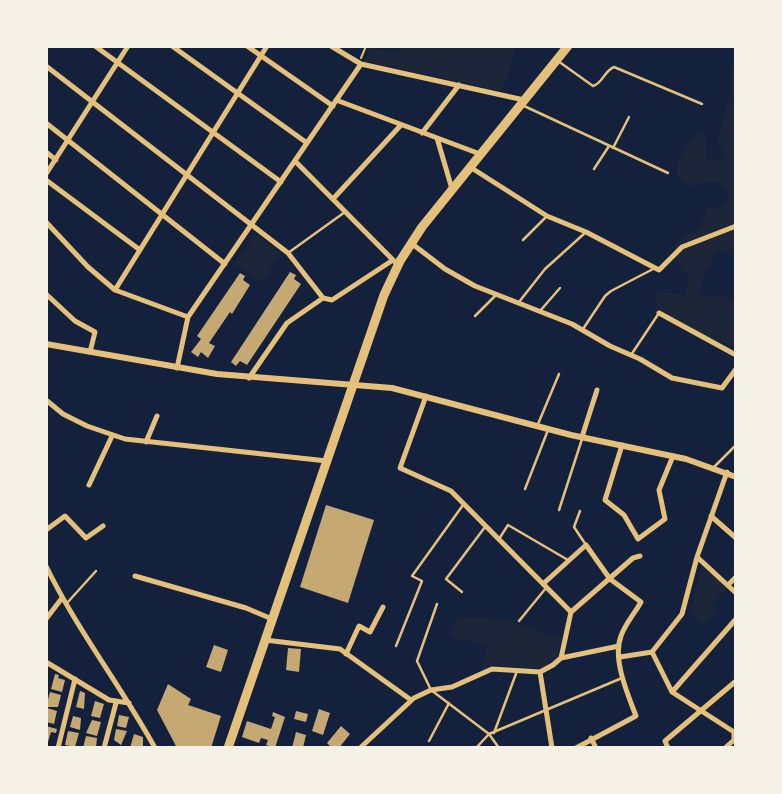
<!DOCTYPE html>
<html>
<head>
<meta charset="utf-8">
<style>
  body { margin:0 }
  #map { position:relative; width:782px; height:794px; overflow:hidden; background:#14213d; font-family:Quicksand,sans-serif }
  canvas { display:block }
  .frame { position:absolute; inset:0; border:48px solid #f6f1e7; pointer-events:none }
</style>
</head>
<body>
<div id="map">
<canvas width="782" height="794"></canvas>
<div class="frame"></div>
</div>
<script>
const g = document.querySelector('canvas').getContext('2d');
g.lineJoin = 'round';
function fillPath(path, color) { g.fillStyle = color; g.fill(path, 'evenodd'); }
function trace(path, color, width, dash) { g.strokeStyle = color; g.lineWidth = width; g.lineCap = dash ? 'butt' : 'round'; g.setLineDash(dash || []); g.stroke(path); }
fillPath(new Path2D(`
  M399 46H514L512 63 501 91 365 61 370 47 399 54Z
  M736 57V258L726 252 716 251 712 257V263L706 271 699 292 703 296H724L733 299 736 296V351C730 343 722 341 712 339 685 331 665 327 654 298L659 292 684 295 689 278C682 267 665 249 683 238 688 234 695 235 699 228 703 222 704 214 708 207H722L728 197 725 188 718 181 690 186C686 183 680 181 678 176 672 164 690 138 699 131L705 133 707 159H724L725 154 719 145 718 136 730 96 731 75Z
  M254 236H258L281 254 262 282 234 264Z
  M702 567H706L727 588 711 605 717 611 703 625 690 613Z
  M456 617 503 619 561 639 557 657 550 665 540 668 491 665 482 671 487 645 450 637Z`), '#1d2539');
fillPath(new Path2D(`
  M290 272 296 275 294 279 301 284 247 365 240 361 236 366 231 362Z
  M240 273 245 276 243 280 250 285 232 314 230 312 209 343 215 346 208 358 201 352 198 357 191 352 201 339 197 336Z
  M326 505 374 520 348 603 300 587Z
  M214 645 228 650 221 672 206 667Z
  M288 648 301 649 299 672 286 670Z
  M55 674 59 675 58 678 65 680 62 692 51 689Z
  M168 684 191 699 188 705 221 716 211 748H177L157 710Z
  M80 691 85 693 84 709 76 707Z
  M50 692 61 695 58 707H46Z
  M95 701 104 704 100 718 91 716Z
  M47 708 57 711 54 724 46 722Z
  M319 709 330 713 323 735 312 731Z
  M296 711 308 714 306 722 294 719Z
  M273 712 285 717 275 748 266 745 268 740 261 738 259 743 242 737 247 721 271 729 275 717 272 716Z
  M119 715 129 717 126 728 117 726Z
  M73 716 81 718 80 730 70 727Z
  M92 720 101 722 97 736 86 733Z
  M46 726 57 729 56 733 51 732 48 742 46 741Z
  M341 726 350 734 339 748H332L327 743Z
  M116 729 127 731 121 745 114 740Z
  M68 731 79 733 75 747 65 745Z
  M296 732 306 735 303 748H292Z
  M134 734 143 737V748H130Z
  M86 736 97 738 96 748H83Z`), '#c6a872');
trace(new Path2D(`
  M361 58 366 46`), '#e5c07b', 2);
trace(new Path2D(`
  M558 61 593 86C603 83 604 71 614 67L702 104
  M522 105 668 173
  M613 148 629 117
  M594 169 609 146
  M523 240 547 216
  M288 253 345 212
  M519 302 545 269 586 232
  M540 311 560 288
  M475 316 495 296
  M583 329 605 296 611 291 655 268
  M631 355 659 313
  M538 424 559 374
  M714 467 736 445
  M525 489 548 430
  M559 510 582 439
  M580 511 574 527 586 545
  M499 539 508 525 568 560
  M462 592 446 579 485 527
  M67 603 96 571
  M437 604 417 661 431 690 489 734 499 748
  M519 621 546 588
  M396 646 422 581 412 576 463 505
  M494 733 517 671
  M429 741 449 703
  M476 748 489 734 622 678`), '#e5c07b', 2.5);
trace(new Path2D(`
  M95 46 281 182
  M172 46 307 143
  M247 46 333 106
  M331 46 361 64 524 100
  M46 66 288 253 323 298
  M336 100 480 154
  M46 123 225 264
  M422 133 459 85
  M437 138 452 189
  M46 152 56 160
  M295 161 395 262
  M470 167 547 216 586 232 659 270 682 247 736 226
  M46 174 128 46
  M46 180 140 250
  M333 199 401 125
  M46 222 88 267 115 290 188 317
  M411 243 445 269 475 286 572 324 610 346 640 359 672 378 722 388 736 369
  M115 290 267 46
  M46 294 75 321 95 332 90 352
  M659 313 736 355
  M177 368 188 317 361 64
  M249 378 287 323 323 298 332 300 393 260
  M426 396 400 468 451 491 571 612
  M46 400 63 414 87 426 125 439 327 461
  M582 437 597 390
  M146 442 157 416
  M622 445 605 500 624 515 638 539 665 519 659 490 673 456
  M89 485 112 436
  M711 516 736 538
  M46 530 65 516 86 538 103 526
  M697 557 736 593
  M46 566C77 630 121 686 155 748
  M135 576 246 608 272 619
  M543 584 586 545 610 579 641 602C635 613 625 624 621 636 612 659 628 695 636 716L576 748
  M728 585 736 577
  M46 619 62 598
  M265 640 340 649 411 700
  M652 652 672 692 734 732V740L725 748
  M346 654 359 626 370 632 383 607
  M620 657 652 652 682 614 697 557 727 472
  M561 658 619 646
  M46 662 109 700 129 703
  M540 672 552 748
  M672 692 736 619
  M591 738 596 748
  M58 748 75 679
  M104 748 116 703
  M360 748 414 698 431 690 452 687 492 669 540 672 553 665 561 658 571 612 633 558 640 556
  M668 748 665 741 736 681`), '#e5c07b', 5);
trace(new Path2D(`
  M46 344 217 374 392 388 571 435 686 459 736 477`), '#e5c07b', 6);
trace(new Path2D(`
  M228 748 384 295 400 261 422 227 568 46`), '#e5c07b', 9);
</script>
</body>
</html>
